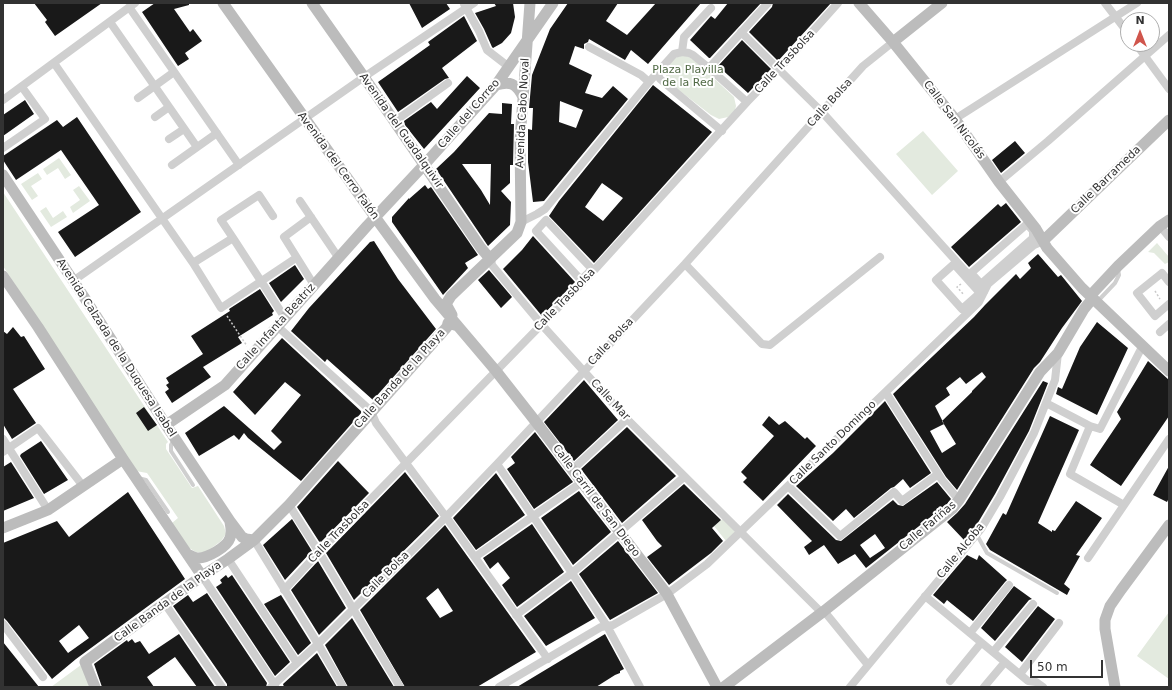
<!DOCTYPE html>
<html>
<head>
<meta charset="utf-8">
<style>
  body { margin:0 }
  #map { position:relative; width:1172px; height:690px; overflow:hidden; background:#fff; font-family:"DejaVu Sans",sans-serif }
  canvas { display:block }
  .frame { position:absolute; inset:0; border:4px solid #323232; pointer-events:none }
  .north { position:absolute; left:1120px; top:12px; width:40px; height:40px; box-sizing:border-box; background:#fff; border:1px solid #adadad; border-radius:50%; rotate:0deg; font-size:11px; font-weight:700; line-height:16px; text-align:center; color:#323232 }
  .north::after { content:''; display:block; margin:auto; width:14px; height:18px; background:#d0554c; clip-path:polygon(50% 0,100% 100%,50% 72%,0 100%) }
  .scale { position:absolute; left:1030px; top:660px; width:73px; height:18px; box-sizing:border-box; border:2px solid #323232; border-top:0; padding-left:5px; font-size:12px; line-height:14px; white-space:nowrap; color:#323232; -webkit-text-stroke:3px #fff; paint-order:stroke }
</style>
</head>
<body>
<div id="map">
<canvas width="1172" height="690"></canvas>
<div class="frame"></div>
<div class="north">N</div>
<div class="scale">50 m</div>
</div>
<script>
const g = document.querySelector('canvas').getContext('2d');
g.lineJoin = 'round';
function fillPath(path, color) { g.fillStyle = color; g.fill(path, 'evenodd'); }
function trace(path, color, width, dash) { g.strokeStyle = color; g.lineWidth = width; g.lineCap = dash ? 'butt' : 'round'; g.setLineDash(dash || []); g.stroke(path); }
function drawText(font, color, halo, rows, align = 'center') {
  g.font = font + ' "DejaVu Sans",sans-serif'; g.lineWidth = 4; g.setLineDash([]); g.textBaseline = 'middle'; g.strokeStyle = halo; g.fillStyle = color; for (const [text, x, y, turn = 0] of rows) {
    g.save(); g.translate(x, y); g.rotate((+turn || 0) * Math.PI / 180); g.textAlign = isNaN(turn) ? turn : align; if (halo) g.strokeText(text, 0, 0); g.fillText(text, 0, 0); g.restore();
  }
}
fillPath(new Path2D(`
  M684 55 693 59 734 97 736 106 735 110 728 117 719 119 711 115 671 84C663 75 665 68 671 59Z
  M923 131 958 171 932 195 896 154Z
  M59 158 71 175 65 179 58 168 47 175 43 169Z
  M38 173 42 179 31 186 38 196 32 200 21 184Z
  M79 186 90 201 73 213 70 207 80 200 73 190Z
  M3 192 168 442 166 444V449L192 488 198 486 224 526 226 534 221 541 205 553 196 552 189 548 172 523 178 518 147 473 136 471 3 266Z
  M46 207 53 218 63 211 67 217 51 227 40 211Z
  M1157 243 1169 257V262L1165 264 1154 253 1148 252Z
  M724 518 734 528 735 533 726 541 714 526Z
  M1169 612V679L1137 656Z
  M85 662 89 687H51Z`), '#e3eadf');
fillPath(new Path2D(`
  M34 3H102L55 36 45 22 47 20Z
  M155 3H189V5L174 9 190 32 193 29 202 41 185 53 189 59 178 66 142 12Z
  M409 3H446L450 9 422 28Z
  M494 3H513L515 17 511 33 502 43 493 48 492 47 484 29 475 13 496 6Z
  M568 3H618L606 21 627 35 656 3H701L648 64 631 50 625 60 589 39 588 42 584 44V49L575 46 569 64 592 75 585 93 602 98 613 86 628 99 544 201 533 202 528 162V129L532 130 533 108H529L532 75 550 29ZM560 101 583 110 576 128 559 122Z
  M728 3H761L710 58H709L690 40 711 16 715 19Z
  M773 3H831L778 61 749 32 772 7Z
  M464 16 477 41 442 68 449 78 445 79 398 112 378 82 430 45 428 42Z
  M742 40 771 69 748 93 718 66Z
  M467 76 480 88 424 149 405 125 404 121 431 102 437 109Z
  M653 85 712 132 594 263 549 216 559 201ZM602 183 623 198 603 221 585 207Z
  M25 100 34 114 3 136V115Z
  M502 103 512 104 511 124H514L513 165H510V183L501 191 511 202 510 225 488 246 436 169 454 152 489 113 502 114ZM462 164H491L490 205 481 190Z
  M77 117 141 212 75 257 58 232 99 205 61 150 16 180 3 160V156L57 120 63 127Z
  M1015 141 1025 153 1001 173 992 160Z
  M425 185 428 189 431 187 478 255 465 263 468 268 443 295 392 222V217L409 198V199Z
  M1006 203 1021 222 969 267 951 247 998 204 1001 207Z
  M533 236 575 282 542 316 503 269 522 250Z
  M374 241 398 279 436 329 373 400 327 359 325 362 291 331 309 308 370 242Z
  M1038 254 1058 277 1061 275 1082 301 1062 328 1040 362 1034 368 957 490 946 477 893 394 974 317 985 305 1016 274 1020 279 1031 268 1028 263ZM982 372 986 377 972 391V392L942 421 956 444 942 453 930 431 944 424 935 406 950 395 946 388 960 377 966 384Z
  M295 265 304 279 281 302 269 283Z
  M489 270 512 297 501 308 478 280Z
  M260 289 274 311 272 313 273 315 238 337 242 343 203 367 211 377 172 403 165 392 169 389 166 385 169 383 166 378 203 354 191 336 230 311 229 309Z
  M1097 322 1128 348 1097 415 1056 394 1058 387 1062 389 1080 347Z
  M13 327 21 337 24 336 45 369 13 389 36 423 12 439 3 424V331L7 334Z
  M282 338 362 412 301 481 248 438 244 433 239 440 234 435 199 456 185 433 224 406 274 450 282 442 271 431 301 395 285 382 255 415 233 392Z
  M1148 361 1169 380V416L1121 486 1090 465 1121 419 1117 412Z
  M584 380 618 420 574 461 544 422Z
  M1043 381 1048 383 1029 431 995 494 976 526 964 540 947 522 957 513 965 504Z
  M885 401 931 473 910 488 903 479 894 487 891 488 854 518 846 509 833 521 796 486 833 453Z
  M144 407 157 425 148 431 136 413Z
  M769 416 779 425 785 421 805 439 807 437 816 446 763 501 743 482 747 478 741 472 774 436 762 425Z
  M1050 416 1079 430 1038 523 1052 532V530L1055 531 1076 501 1102 518 1076 555 1080 556 1064 584 1070 589 1067 595 990 550 986 544 1003 513 1006 515Z
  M627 427 676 476 622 523 581 469Z
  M535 432 573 482 534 509 507 469 515 463 511 457Z
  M41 441 68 480 44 494 20 456 21 454Z
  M338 461 369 493 320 543 297 507Z
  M11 462 34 498 3 511V467Z
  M1169 466V498L1167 502 1153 495Z
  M405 472 439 516 354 600 326 553Z
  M496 473 525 515 476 550 453 518Z
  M937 482 951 499 947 504 866 568 855 554 838 564 824 545 809 555 804 547 812 541 777 505 788 494 836 540 841 541 893 500 898 505 903 506ZM875 534 885 548 870 558 860 545Z
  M684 484 721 520 712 528 723 541 711 553 669 585 647 557 662 546 657 541 642 520Z
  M579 491 611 532 573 565 541 518Z
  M128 492 185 579 76 659 52 679 7 621 3 617V543L57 521 69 537ZM79 625 89 638 68 653 59 641Z
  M292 519 312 551 285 580 263 545Z
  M532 524 564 572 517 607 502 585 510 578 498 562 490 569 483 558Z
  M445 525 536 652 477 687H405L360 610ZM438 588 453 611 440 618 426 598Z
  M618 541 658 593 610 620 579 574Z
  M967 555 977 560 979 555 1007 580 1005 582 973 621 947 600 944 604 933 595Z
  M318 561 346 608 319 635 291 590Z
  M226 575 228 578 232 575 290 662 275 676 216 587 222 583 220 580Z
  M571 581 595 618 546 646 524 616Z
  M1014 586 1032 599 1029 600 995 641 981 628Z
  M207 593 267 683 266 687H227V684L173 606 188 595 193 602Z
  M281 595 311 643 298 655 264 604Z
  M1038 606 1055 619 1022 662 1005 647Z
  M352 618 394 687H348L325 645Z
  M179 634 215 687H197L175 657 147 677 154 687H102L94 664 127 640 128 642 132 639 135 643 140 641 149 654Z
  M605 634 624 669 620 671V673L615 675 596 687H517Z
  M3 642 39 687H3Z
  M317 653 337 687H284L283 684Z`), '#191919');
trace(new Path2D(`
  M961 284 957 287 964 295
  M1155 291 1160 299
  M227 316 247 346`), '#c9c9c9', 1.5, [2, 2]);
trace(new Path2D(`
  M1097 302 1115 283 1119 275 1118 269
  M174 439 171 445V451L193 485
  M138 478 146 480 168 512
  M977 535 987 553 1057 593`), '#cfcfcf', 4);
trace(new Path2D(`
  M1105 3 1128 33
  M464 4 479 31 487 50 509 67
  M129 7 239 165
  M110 22 197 147
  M741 32 822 112 984 292
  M1136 44 1169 89
  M589 47 641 75 649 82
  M682 52 684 37 711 8
  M54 63 193 263 221 308 296 258
  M709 68 768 3
  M657 72 660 79 722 131
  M138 98 174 72
  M3 100 135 3
  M155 117 169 107
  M955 119 1137 3
  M395 121 448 83
  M169 139 184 129
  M3 148 45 119 22 87
  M172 165 217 133
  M999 182 1048 141 1169 35
  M300 201 338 257
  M311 217 284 237 314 285
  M546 220 592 269 581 280 536 231Z
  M521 222 537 214 545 209 649 82 674 54 682 52 689 53 693 55 709 68 747 102
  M1027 224 1033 231V238L981 284 971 273Z
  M1160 226 1169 237
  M233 238 285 318
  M491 258 492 265 496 270 542 325 627 419 822 613
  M193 263 233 238 221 220 259 195 273 216
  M685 264 762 344 770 345 880 257
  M954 264 980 293 962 309 936 280Z
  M73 281 364 77 474 3
  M1169 282 1162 273 1137 293 1155 316 1169 304
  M277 326 371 411 376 423 446 517 548 659
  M1160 332 1169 324
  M886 393 942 480 959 500
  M1046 403 1090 426 1100 429 1143 345
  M1090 426 1070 474 1124 505
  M3 439 48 510
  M3 452 38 428 83 486
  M497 464 572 573 607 626 640 687
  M572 470 627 419
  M788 486 840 536 894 492 902 501 938 474
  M289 505 319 552 400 687
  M254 540 318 644 343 687
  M475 557 582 482
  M1088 558 1169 439
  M228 559 297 663
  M202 576 275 685
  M284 590 319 552 588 277 747 102 779 69 838 3
  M925 596 1028 681 1036 682 1043 687
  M165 604 222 687
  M824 611 868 665
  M516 615 572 573 684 477
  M3 624 43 677
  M970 633 1009 585
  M993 652 1033 604
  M1020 674 1059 623
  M950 681 981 643
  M271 687 318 644 446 517 497 464 685 264 863 66 893 42
  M499 687 601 627 613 625 667 594 707 564 979 302 988 284 1034 245 1043 241
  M850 687 981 529 1000 497 1034 433 1055 380 1058 353
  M984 687 1005 662`), '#cfcfcf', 8);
trace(new Path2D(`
  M223 3 375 217 435 299 496 371 536 422 667 594 717 687
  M312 3 364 77 481 248 486 254 491 258
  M859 3 893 42 955 119 999 182 1036 229 1047 248 1082 288 1169 371
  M893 42 942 3
  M496 85C510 81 516 83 523 97
  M3 175 84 297 166 425 230 521 242 537 246 539 254 540
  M1043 241 1169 120
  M3 276 38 327 123 459 202 576
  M1090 296 1118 266 1160 226 1169 220
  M452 315 446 304 451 296 517 233 521 222 520 140 530 3
  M166 425 225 385 367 226 424 165 496 85 553 3
  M3 528 48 510 123 459
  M189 555C192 556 195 558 198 558 208 558 227 547 230 538 232 533 231 527 230 522
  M95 687 85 662 202 576 228 559 254 540 289 505 447 327 448 323 458 326
  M724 687 824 611 952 509 959 500 1040 372 1058 353 1084 309 1093 298
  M1115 687 1105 629V620L1110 606 1121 590 1169 525`), '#bcbcbc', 11);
drawText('11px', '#323232', '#fff', [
  ["Calle Trasbolsa",785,62,-47],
  ["Calle Bolsa",830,103,-48],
  ["Avenida Cabo Noval",523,113,-87],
  ["Calle del Correo",469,114,-49],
  ["Calle San Nicolás",954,120,53],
  ["Avenida del Guadalquivir",401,131,55],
  ["Avenida del Cerro Falón",338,166,54],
  ["Calle Barrameda",1106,180,-44],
  ["Calle Trasbolsa",565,300,-46],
  ["Calle Infanta Beatriz",276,327,-48],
  ["Calle Bolsa",611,342,-47],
  ["Avenida Calzada de la Duquesa Isabel",116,348,57],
  ["Calle Banda de la Playa",400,379,-48],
  ["Calle Mar",610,400,47],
  ["Calle Santo Domingo",833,443,-44],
  ["Calle Carril de San Diego",596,501,53],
  ["Calle Fariñas",928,526,-40],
  ["Calle Trasbolsa",339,532,-46],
  ["Calle Alcoba",961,551,-51],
  ["Calle Bolsa",386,575,-45],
  ["Calle Banda de la Playa",168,602,-36]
]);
drawText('11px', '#506944', '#fff', [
  ["Plaza Playilla",688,70],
  ["de la Red",688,83]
]);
</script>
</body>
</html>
